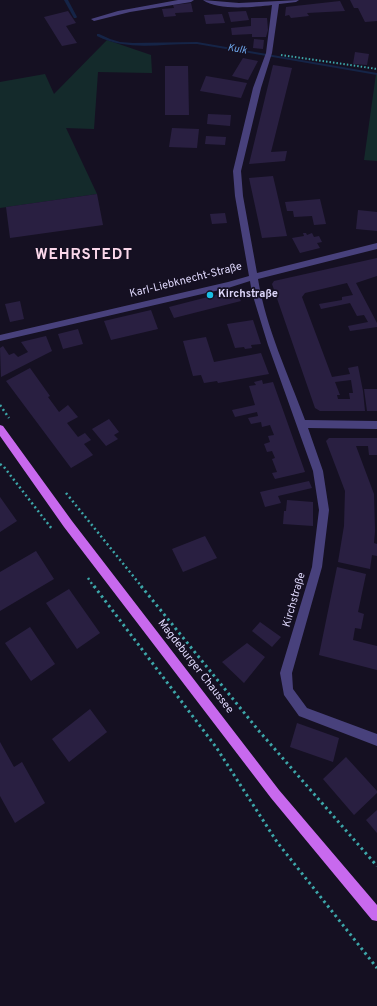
<!DOCTYPE html>
<html>
<head>
<meta charset="utf-8">
<style>
  body { margin:0 }
  canvas { display:block; background:#151022 }
</style>
</head>
<body>
<canvas width="377" height="1006"></canvas>
<script>
const g = document.querySelector('canvas').getContext('2d');
g.lineJoin = 'round';
function fillPath(path, color) { g.fillStyle = color; g.fill(path, 'evenodd'); }
function trace(path, color, width, dash) { g.strokeStyle = color; g.lineWidth = width; g.lineCap = dash ? 'butt' : 'round'; g.setLineDash(dash || []); g.stroke(path); }
function drawText(font, color, halo, rows, align = 'center') {
  g.font = font + ' Overpass,sans-serif'; g.lineWidth = 3.5; g.setLineDash([]); g.textBaseline = 'middle'; g.strokeStyle = halo; g.fillStyle = color; for (const [text, x, y, turn = 0] of rows) {
    g.save(); g.translate(x, y); g.rotate((+turn || 0) * Math.PI / 180); g.textAlign = isNaN(turn) ? turn : align; if (halo) g.strokeText(text, 0, 0); g.fillText(text, 0, 0); g.restore();
  }
}
fillPath(new Path2D(`
  M107 40 151 55 152 73 98 72 94 129 66 128 97 194 0 208V82L45 74 54 94Z
  M376 74H377V161L364 160Z`), '#142a2b');
fillPath(new Path2D(`
  M64 0H68L77 17 76 18H74Z
  M97 34H99L110 39 120 42 133 43 197 42 377 73V75L197 44C162 43 129 52 97 36Z`), '#152447');
fillPath(new Path2D(`
  M350 0H377V21L365 22 358 8H354Z
  M340 1 345 11 307 13 309 16 291 18 289 15 285 16 286 7Z
  M191 3 193 12 175 13 176 16 164 17 162 9 174 8 173 5Z
  M68 11 76 23 66 26 77 43 62 46 44 17Z
  M246 11 249 20 231 22 228 12Z
  M222 14 225 23 206 24 204 15Z
  M251 18H267L268 30 266 37H252V34L232 35 231 28 251 26Z
  M254 39 264 40 263 49 253 48Z
  M355 52 369 54 367 65 353 64Z
  M243 58 258 61 248 80 232 76Z
  M273 65 292 68 271 152 287 151 285 161 249 164Z
  M165 66H188L189 115H165Z
  M206 76 247 83 241 98 200 91Z
  M208 114 231 115 230 126 207 124Z
  M172 128 199 129 197 148 169 147Z
  M206 136 226 137 225 145 205 144Z
  M273 176 287 236 262 238 249 178Z
  M97 194 103 225 10 238 6 207Z
  M320 199 326 224 314 225 312 216 294 217 293 211H287L285 202Z
  M358 210 377 212V231L356 229Z
  M225 213 227 223 212 224 210 214Z
  M303 233H306L307 235 312 233 314 237 319 236 322 242 317 243 320 248 300 253 292 238 304 236Z
  M377 258V276L356 283 377 323V327L350 331 348 326 368 322 364 315 357 316 350 303 321 309 319 304 342 300V297L353 295 347 283 305 293 302 297 332 377 350 374 348 368 358 366 363 391 365 411H320L315 408 272 284 274 281ZM351 380 353 393H349L350 399H338L337 395H340L335 382Z
  M235 290 241 301 174 318 169 307Z
  M20 301 24 319 10 322 5 304Z
  M151 310 158 329 111 340 104 321Z
  M253 320 261 344 251 345 252 348 245 349 244 347 235 348 227 324Z
  M78 329 83 344 63 349 58 334Z
  M46 336 52 351 1 377 0 348 3 346 9 355 14 353 18 357 28 352 21 342Z
  M206 337 214 362 261 353 269 374 218 383 217 381 204 383 201 375 193 376 183 341Z
  M30 368 50 396 48 397 59 412 68 405 78 417 67 423 78 437 85 433 91 440 84 444 93 455 71 468 6 381Z
  M262 380 263 384 273 382 305 472 275 479 272 473 277 472 272 459 275 458 272 451 267 452 264 444 270 442 268 436 274 435 270 425 262 427 261 422 251 424 248 418 258 416 257 412 235 417 232 410 255 405 249 386 256 385 254 382Z
  M364 389H377V411H367Z
  M109 419 119 432 114 435 118 439 106 446 92 429Z
  M329 438H377V455H369L368 446H356L374 494 375 531 374 543 377 544V556L372 555 370 569 338 562 344 526 345 491 326 441Z
  M309 481 312 488 278 496 281 503 265 507 260 492Z
  M0 497 17 521 0 532Z
  M287 500 313 502V526L283 524 284 511H286Z
  M205 536 217 558 183 572 172 549Z
  M36 551 54 579 0 611V572Z
  M337 567 366 574 358 612 364 614 361 629 355 628 353 640 377 646V670L319 655Z
  M69 589 100 633 77 649 46 603Z
  M260 622 281 637 272 647 252 631Z
  M30 627 55 664 31 681 5 643Z
  M247 643 265 657 244 683 222 662Z
  M90 709 107 732 69 762 52 739Z
  M297 723 339 738 333 762 290 747Z
  M0 742 14 767 22 762 45 803 15 823 0 796Z
  M346 757 377 791V793L354 815 323 779Z
  M377 810V833L366 820Z`), '#291f41');
trace(new Path2D(`
  M281 55 377 69`), '#3ca6a9', 2, [1.5, 2]);
trace(new Path2D(`
  M0 405 9 418
  M0 464 4 467 52 529
  M66 493 142 587
  M88 578 94 587`), '#3ca6a9', 2.5, [2, 3]);
trace(new Path2D(`
  M94 586 216 747 277 842 377 968
  M141 586 259 731 377 866`), '#3ca6a9', 3, [2.5, 3.5]);
fillPath(new Path2D(`
  M178 0H194L191 2 130 12 94 21 91 19 118 11Z
  M203 0 239 3 299 0 296 2 279 4 272 53 261 88 241 171 243 196 257 273 377 243V249L258 279C266 328 288 374 305 420L377 421V429L308 428 323 471 329 510 322 567 292 673 293 689 307 708 377 734V746L299 716 284 695 280 673 312 567 319 510 313 471 268 345 252 293 250 281 228 288 0 341V335L228 282 249 276 235 196 233 171 253 88 266 53 272 5C254 7 218 11 203 0Z`), '#48417c');
fillPath(new Path2D(`
  M0 425 3 426 72 521 279 790 377 905V921L372 920 271 798 64 527 0 436Z`), '#c869ee');
for (const [x, y, r, color] of [
  [210,295,4,"#19bee3"]
]) { const dot = new Path2D(); dot.arc(x, y, r, 0, 2 * Math.PI); g.fillStyle = color; g.fill(dot); trace(dot, '#151022', 1.5); }
drawText('italic 10px', '#6fa9ef', '#151022', [
  ["Kulk",237,50,10]
]);
drawText('11px', '#ddd6fa', '#151022', [
  ["Karl-Liebknecht-Straße",186,281,-14],
  ["Kirchstraße",295,600,-74],
  ["Magdeburger Chaussee",195,667,52]
]);
drawText('bold 11px', '#ddd6fa', '#151022', [
  ["Kirchstraße",218,295]
], 'left');
g.letterSpacing = '1px';
drawText('bold 15px', '#fbd8eb', '#151022', [
  ["WEHRSTEDT",84,256]
]);
g.letterSpacing = '0px';
</script>
</body>
</html>
